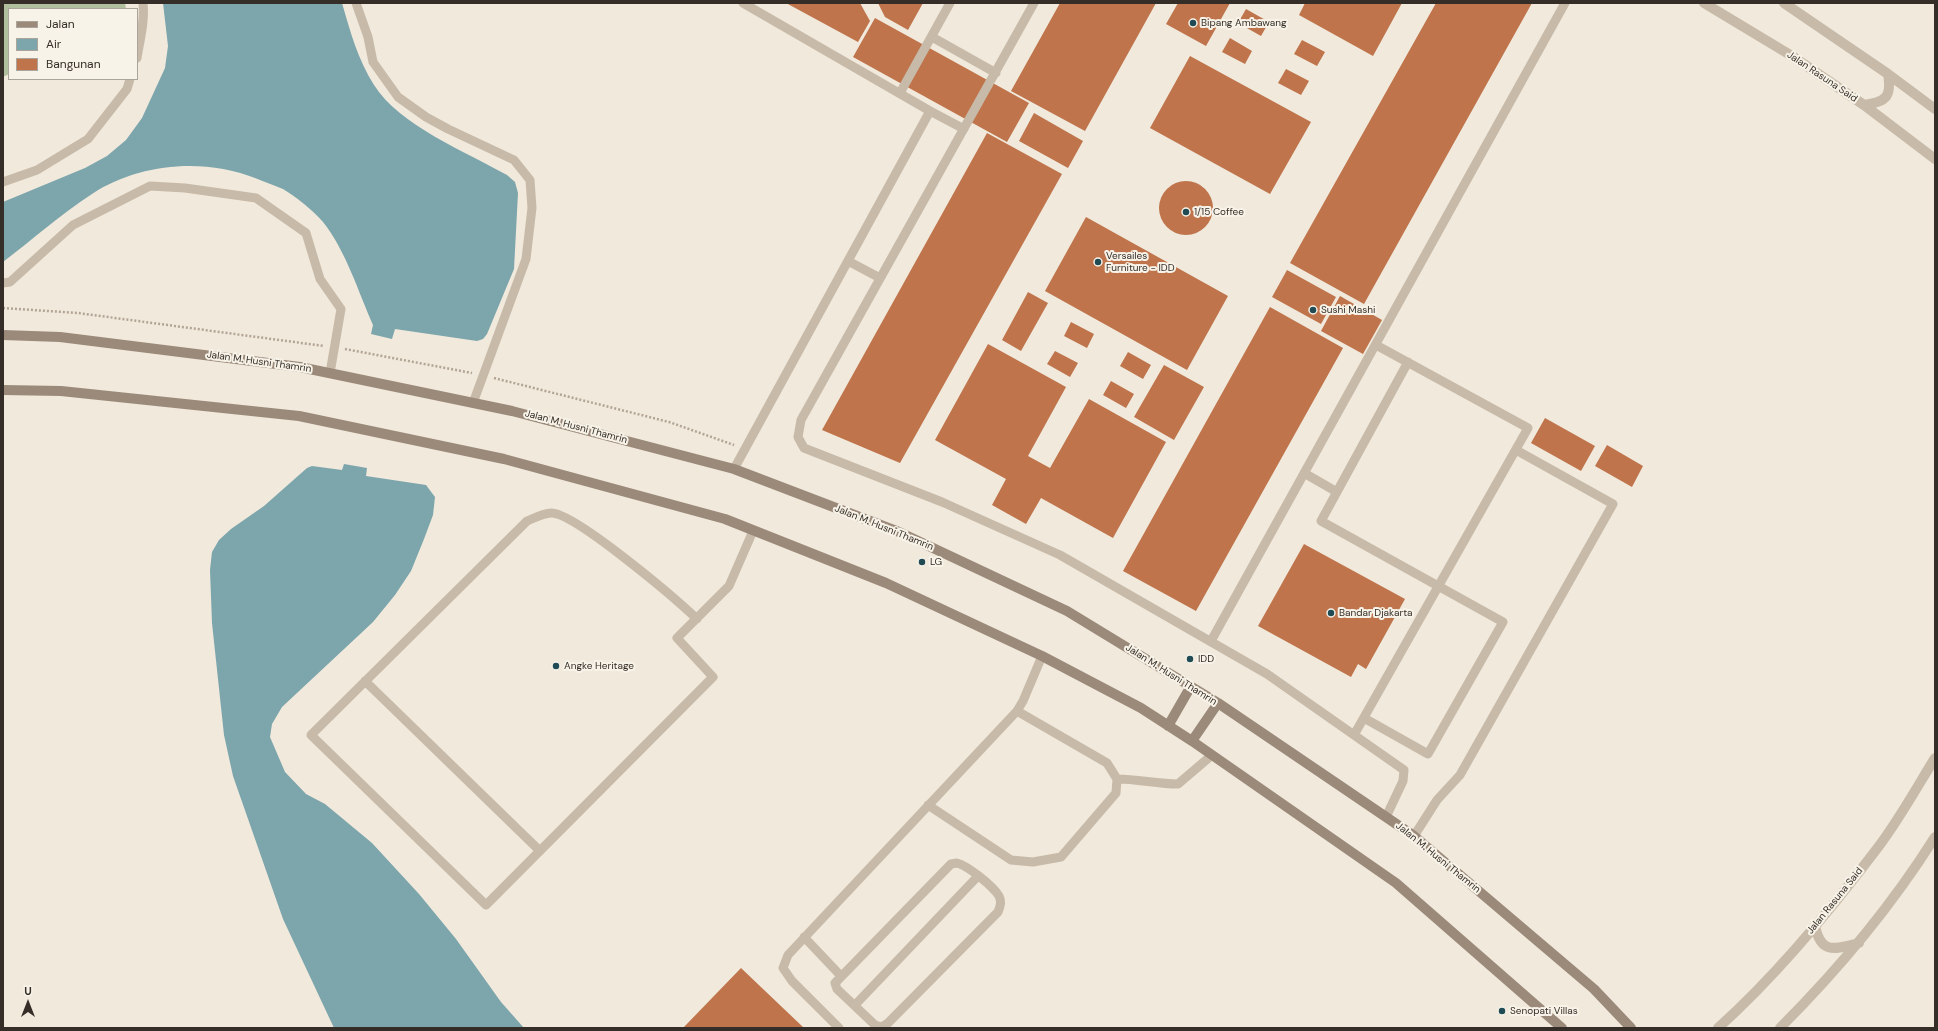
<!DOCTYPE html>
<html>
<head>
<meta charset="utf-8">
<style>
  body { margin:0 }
  #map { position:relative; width:1938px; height:1031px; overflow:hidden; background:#f0e9dc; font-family:"DM Sans",sans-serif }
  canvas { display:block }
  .frame { position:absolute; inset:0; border:4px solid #352e28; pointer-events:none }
  .legend { position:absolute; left:8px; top:8px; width:130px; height:72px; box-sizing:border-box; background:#f8f3e8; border:1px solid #aaa49b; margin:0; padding:5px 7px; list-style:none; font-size:12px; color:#352e28 }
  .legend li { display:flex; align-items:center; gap:8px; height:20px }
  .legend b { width:20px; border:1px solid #aaa49b }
  .north { position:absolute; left:8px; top:983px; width:40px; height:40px; -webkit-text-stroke:3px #f8f3e8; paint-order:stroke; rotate:0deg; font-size:11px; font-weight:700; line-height:16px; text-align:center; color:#352e28 }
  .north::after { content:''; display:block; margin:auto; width:14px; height:18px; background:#352e28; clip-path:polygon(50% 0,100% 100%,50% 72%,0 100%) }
</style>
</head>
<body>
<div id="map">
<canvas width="1938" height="1031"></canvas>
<div class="frame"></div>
<ul class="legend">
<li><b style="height:5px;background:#9b8a7a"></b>Jalan</li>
<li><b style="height:11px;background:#7ca5ac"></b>Air</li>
<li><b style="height:11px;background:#bf744b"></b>Bangunan</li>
</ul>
<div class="north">U</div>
</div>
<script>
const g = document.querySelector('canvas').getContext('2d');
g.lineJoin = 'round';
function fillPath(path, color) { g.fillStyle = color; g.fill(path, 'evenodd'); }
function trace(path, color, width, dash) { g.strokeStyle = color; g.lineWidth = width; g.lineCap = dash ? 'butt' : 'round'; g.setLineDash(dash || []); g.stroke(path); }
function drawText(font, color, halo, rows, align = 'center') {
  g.font = font + ' "DM Sans",sans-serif'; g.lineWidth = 4; g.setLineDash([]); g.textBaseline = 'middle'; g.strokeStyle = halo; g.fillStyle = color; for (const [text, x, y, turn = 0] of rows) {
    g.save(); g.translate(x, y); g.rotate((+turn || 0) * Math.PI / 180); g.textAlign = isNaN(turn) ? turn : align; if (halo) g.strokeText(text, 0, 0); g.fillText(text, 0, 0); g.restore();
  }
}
fillPath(new Path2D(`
  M3 3H125L126 9H9V74L3 77Z`), '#b0bf9d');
fillPath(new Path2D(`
  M163 3H342C350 31 358 60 374 85 399 125 466 152 507 175L515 182 518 193 514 269 487 334 483 339 477 341 395 329 392 339 371 334 373 325C358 291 346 251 323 222 313 210 296 197 283 189 274 185 264 182 255 178 204 158 139 163 92 194 61 214 32 240 3 262V202L85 168 107 156 126 140 142 118 165 68 168 46Z
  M344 464 367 468 366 476 426 485 435 497 433 515 424 539 411 571 395 595 373 622 282 707 272 724 270 737 285 772 306 794 325 804 372 843 419 894 456 939 501 1002 524 1028H334L283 919 233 776 224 735 212 623 210 570 212 552 219 540 231 529 264 506 307 468 312 466 342 470Z`), '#7ca5ac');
fillPath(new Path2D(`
  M786 3H860L870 21 858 42Z
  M878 3H923L908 30 885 17Z
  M1060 3H1156L1085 131 1011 91Z
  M1178 3H1230L1206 46 1166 24Z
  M1305 3H1402L1373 56 1299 15Z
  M1436 3H1532L1364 304 1290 263Z
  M1246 9 1269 22 1261 36 1238 23Z
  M875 18 1029 103 1007 142 853 57Z
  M1230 38 1252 51 1245 64 1222 52Z
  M1302 40 1325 52 1317 66 1294 54Z
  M1190 56 1311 122 1270 194 1150 128Z
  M1286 69 1309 81 1301 95 1278 83Z
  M1034 113 1083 141 1068 168 1019 141Z
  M987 133 1062 174 900 463 822 430Z
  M1159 208a27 27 0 1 1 54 0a27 27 0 1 1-54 0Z
  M1086 217 1228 296 1187 370 1045 291Z
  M1287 270 1336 297 1321 324 1272 297Z
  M1028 292 1048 303 1021 351 1002 340Z
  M1340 296 1382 320 1363 354 1321 331Z
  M1270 307 1343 348 1196 611 1123 571Z
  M1071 322 1094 334 1087 348 1064 336Z
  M988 344 1066 387 1028 456 1050 468 1089 399 1166 442 1113 538 1041 498 1026 524 992 505 1006 479 935 440Z
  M1055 351 1078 363 1070 377 1047 364Z
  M1128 352 1151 365 1143 379 1120 366Z
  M1164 365 1204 387 1174 440 1134 417Z
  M1111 381 1134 394 1126 408 1103 395Z
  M1545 418 1595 446 1581 471 1531 443Z
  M1607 445 1643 466 1632 487 1595 466Z
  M1304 544 1405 599 1366 669 1358 664 1351 677 1258 626Z
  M741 968 804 1028H683Z`), '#bf744b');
trace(new Path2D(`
  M3 308 78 313 324 346
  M345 349 472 373
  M494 378 669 422 734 445`), '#b3a493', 2.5, [2, 2]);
trace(new Path2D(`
  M356 3 368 37 373 62 398 97 426 117 448 129 514 160 530 180 532 208 526 259 473 403
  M743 3 930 111
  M1034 3 801 420 798 437 804 448 942 502 1060 555 1267 674 1404 770 1403 781 1386 817
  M932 37 996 73
  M137 58C140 40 145 21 143 3
  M900 93 950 3
  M3 182 37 170 88 139 127 89 130 79
  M848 261 880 278
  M3 283 10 282 73 225 150 186 185 188 256 198 306 233 320 279 341 309 330 373
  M734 469 930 111 964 129
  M1304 473 1337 492
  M697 619C676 599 574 512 551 513 544 513 534 518 527 521L311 735 486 905 713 677 677 638 729 586 753 531
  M1211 641 1565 3
  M365 681 540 851
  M1017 711 1023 701 1042 656
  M1364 718 1428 754 1503 622 1321 521 1408 362
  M1354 735 1528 428 1376 345
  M1117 779C1138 779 1157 784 1178 784L1212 755
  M1414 836 1437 800 1460 775 1613 504 1516 450
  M957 863C968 866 993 886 999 896 1002 902 1000 907 998 912L888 1023 882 1027 875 1025 837 989 835 983 951 864Z
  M804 937 841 976
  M855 1005 978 876
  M839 1028 792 981 783 968 788 955 1017 711 1107 763 1117 779 1116 793 1061 857 1033 862 1011 860 928 805`), '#c8baa8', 9);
trace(new Path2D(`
  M1704 3 1792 56 1864 105 1935 159
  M1784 3 1888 74 1935 109
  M1864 105C1886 102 1892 97 1888 74
  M1815 926C1821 955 1835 949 1859 943
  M1718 1028C1778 974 1830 911 1879 846 1900 818 1917 787 1935 758
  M1780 1028C1838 970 1891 907 1935 837`), '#c8baa8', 10);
trace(new Path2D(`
  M3 335 60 337 300 367 512 411 734 469 899 532 1067 611 1218 703 1414 836 1594 989 1631 1028
  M3 390 61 391 299 416 504 459 725 519 886 583 1042 656 1141 708 1192 741 1396 883 1562 1028
  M1168 726 1191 686
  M1192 741 1218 703`), '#9b8a7a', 10);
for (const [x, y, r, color] of [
  [1193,23,4,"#204b54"],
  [1186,212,4,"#204b54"],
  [1098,262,4,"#204b54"],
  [1313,310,4,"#204b54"],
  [922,562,4,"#204b54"],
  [1331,613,4,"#204b54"],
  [1190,659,4,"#204b54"],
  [556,666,4,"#204b54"],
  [1502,1011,4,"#204b54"]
]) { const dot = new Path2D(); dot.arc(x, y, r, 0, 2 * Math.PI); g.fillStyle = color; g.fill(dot); trace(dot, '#f8f3e8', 1.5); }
drawText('10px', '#352e28', '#f8f3e8', [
  ["Bipang Ambawang",1201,23],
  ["1/15 Coffee",1194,212],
  ["Versailes",1106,256],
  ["Furniture - IDD",1106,268],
  ["Sushi Mashi",1321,310],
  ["LG",930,562],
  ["Bandar Djakarta",1339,613],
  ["IDD",1198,659],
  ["Angke Heritage",564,666],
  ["Senopati Villas",1510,1011]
], 'left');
drawText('10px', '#352e28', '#f8f3e8', [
  ["Jalan Rasuna Said",1822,77,34],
  ["Jalan M. Husni Thamrin",259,362,8],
  ["Jalan M. Husni Thamrin",576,427,15],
  ["Jalan M. Husni Thamrin",884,528,22],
  ["Jalan M. Husni Thamrin",1171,675,32],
  ["Jalan M. Husni Thamrin",1438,858,39],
  ["Jalan Rasuna Said",1835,901,-51]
]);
</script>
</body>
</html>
